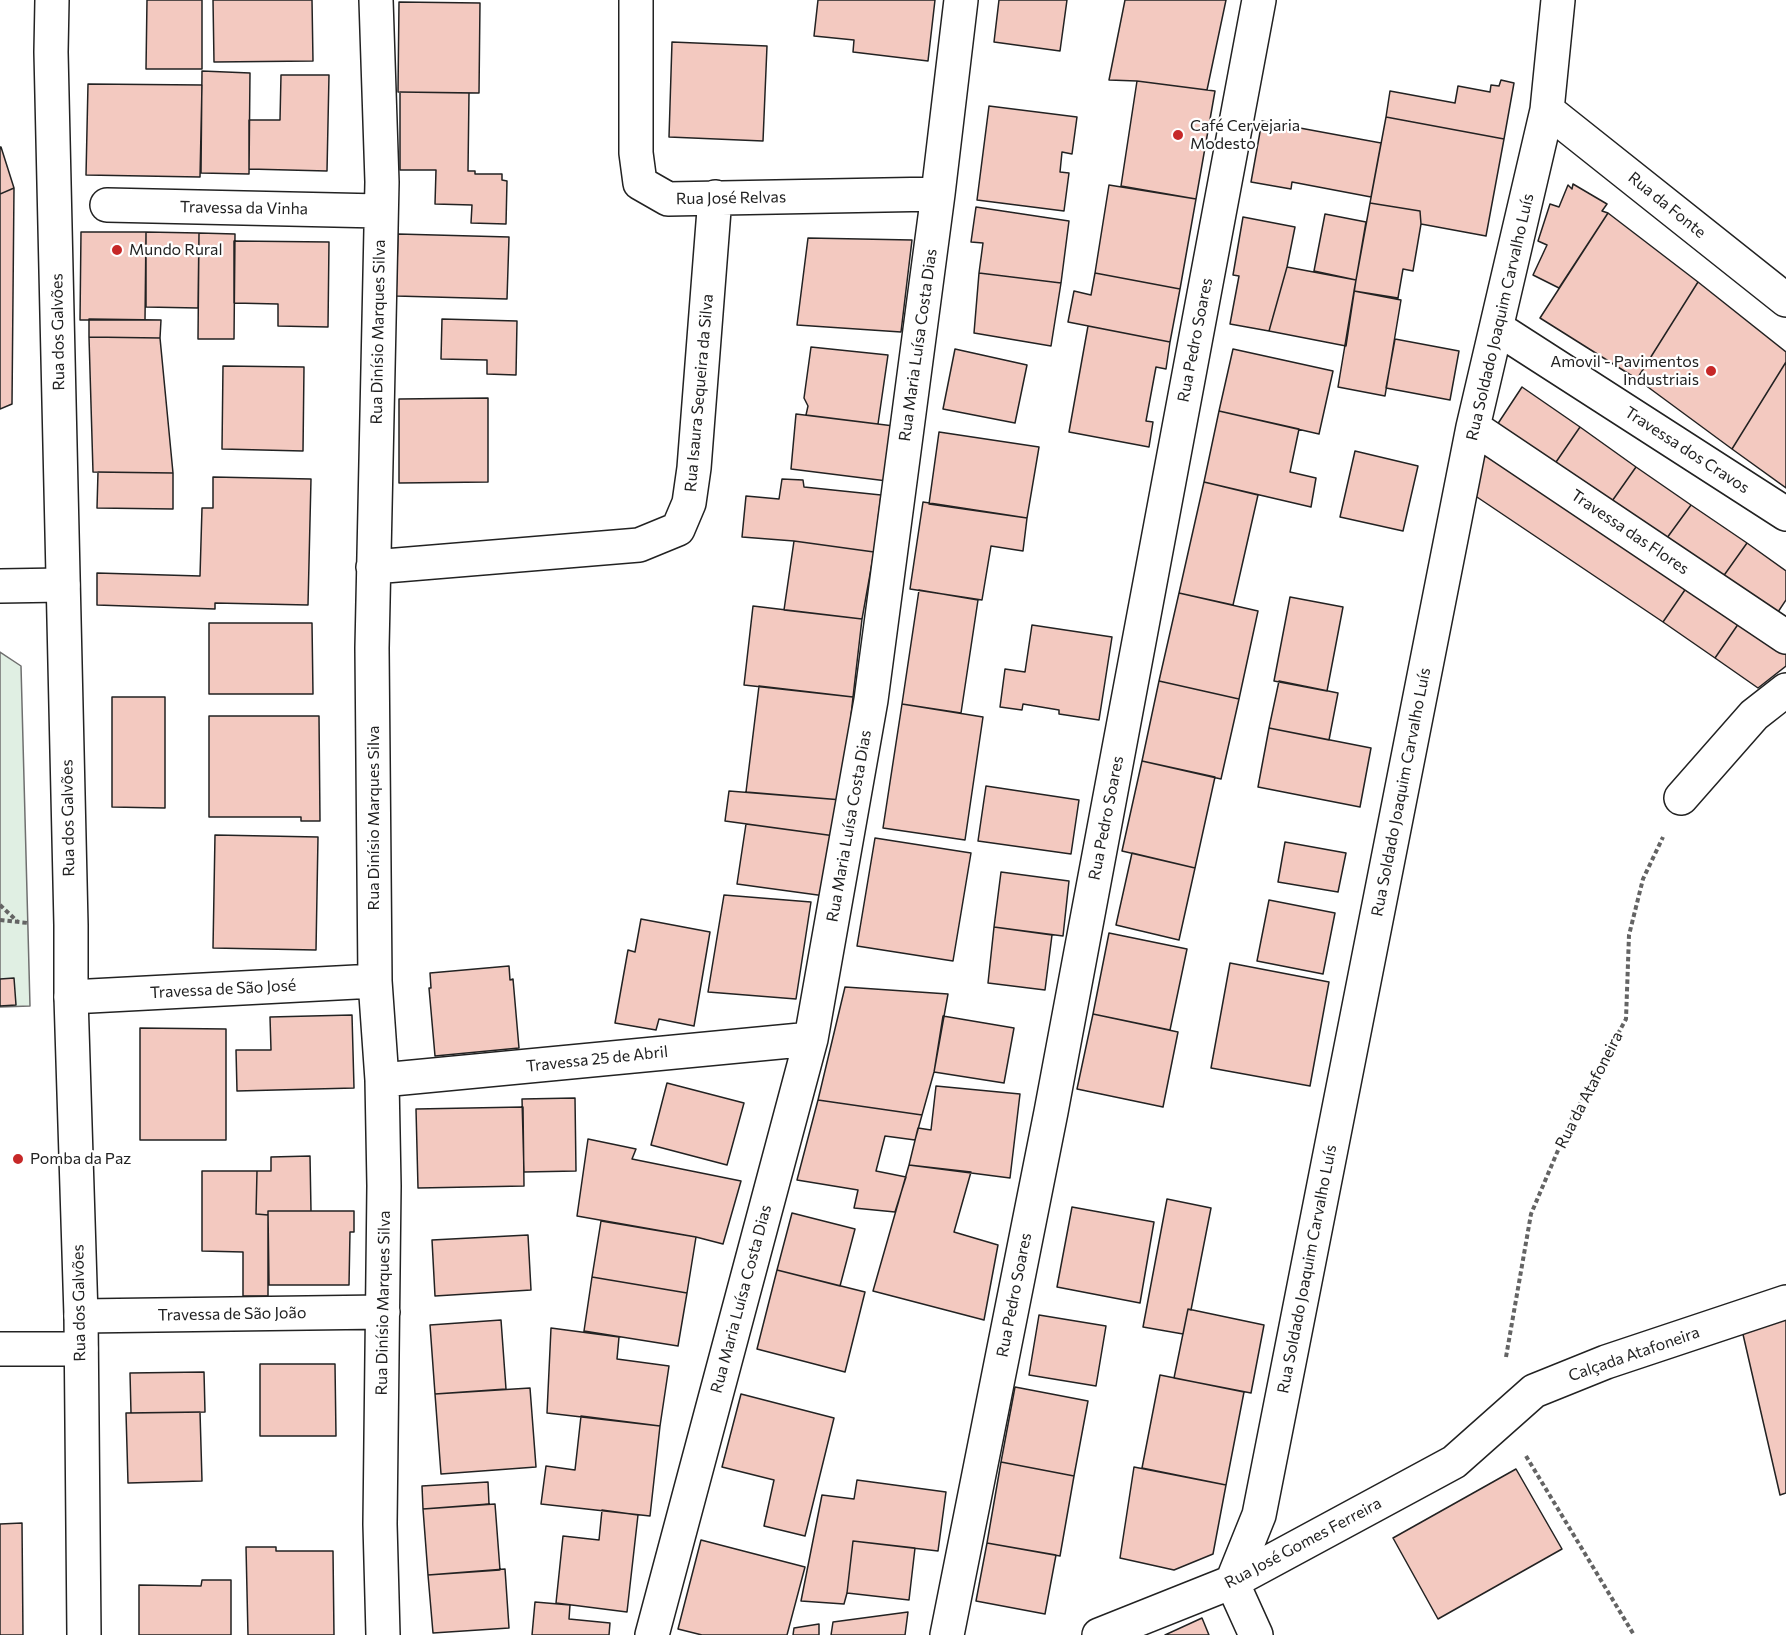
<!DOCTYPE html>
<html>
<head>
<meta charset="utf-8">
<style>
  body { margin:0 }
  canvas { display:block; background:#fff }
</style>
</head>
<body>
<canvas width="1786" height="1635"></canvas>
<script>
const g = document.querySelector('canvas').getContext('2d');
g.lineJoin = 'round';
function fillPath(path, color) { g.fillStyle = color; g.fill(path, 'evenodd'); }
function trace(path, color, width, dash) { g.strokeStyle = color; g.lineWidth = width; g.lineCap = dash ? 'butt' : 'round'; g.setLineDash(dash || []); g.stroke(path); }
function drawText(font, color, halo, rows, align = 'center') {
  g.font = font + ' Commissioner,sans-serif'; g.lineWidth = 4.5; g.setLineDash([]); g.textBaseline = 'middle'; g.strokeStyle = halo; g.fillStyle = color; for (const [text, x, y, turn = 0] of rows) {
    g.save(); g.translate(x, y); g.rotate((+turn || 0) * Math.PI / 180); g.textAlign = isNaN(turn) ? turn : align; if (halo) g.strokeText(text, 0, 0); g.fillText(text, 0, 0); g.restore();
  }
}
const green = new Path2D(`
  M0 652 21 666 30 1006 0 1007Z`);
fillPath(green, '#e0efe3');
trace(green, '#6f6f6f', 1.5);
const building = new Path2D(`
  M147 0H202V69H146Z
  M213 0H312L313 61 214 62Z
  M818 0H935L928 61 853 52 854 40 814 36Z
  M999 0H1067L1060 51 994 42Z
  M1125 0H1226L1207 90 1137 81 1109 80Z
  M399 2 480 3 479 93 398 92Z
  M672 42 767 46 763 141 669 137Z
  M202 71 250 73 249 174 201 173Z
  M281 75H329L327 171 249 169V120H280Z
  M1501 80 1514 83 1504 139 1386 117 1390 91 1455 103 1458 86 1490 92 1491 85 1499 86Z
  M1137 81 1215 91 1196 199 1121 186Z
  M88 84 202 85 200 177 86 175Z
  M400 92 469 93 468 171H475V174H502V180L507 181 506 224 471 223 472 205 435 204 436 170H400Z
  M989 106 1077 117 1072 154 1062 152 1060 172 1069 173 1064 211 977 200Z
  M1386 117 1504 139 1486 236 1421 224 1420 211 1370 203Z
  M1262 121 1381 143 1371 197 1292 182 1291 189 1251 182Z
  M0 147H1L14 188 0 194Z
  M1573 184 1607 204 1602 211 1608 213 1559 288 1533 275 1547 245 1538 241 1550 204 1559 207 1568 185 1572 189Z
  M1109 185 1196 199 1180 289 1095 273Z
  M14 188 12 404 0 409V194Z
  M1370 203 1420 211 1421 224 1413 271 1403 269 1398 298 1354 291Z
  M976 207 1069 221 1061 283 979 273 983 243 971 242Z
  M1608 213 1698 282 1637 379 1540 318Z
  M1325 214 1366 222 1356 280 1314 271Z
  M1243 217 1295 227 1287 267 1269 331 1230 324 1239 276 1233 275Z
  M81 232H146L145 320H80Z
  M146 232 199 233 198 308 146 307Z
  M199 233 235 234 234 339H198Z
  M398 234 509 237 507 299 396 296Z
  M808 238 912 240 901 332 797 325Z
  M234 241 329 242 328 327 278 326V304L234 303Z
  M1287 267 1356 280 1346 346 1269 331Z
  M979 273 1061 283 1051 346 974 333Z
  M1095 273 1180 289 1170 342 1068 322 1074 291 1091 295Z
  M1698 282 1786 352V362L1732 449 1637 379Z
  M1354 291 1401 300 1385 396 1338 387Z
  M89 319 161 320 160 338 89 337Z
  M442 319 517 321 516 375 487 374V360L441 359Z
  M1088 326 1170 342 1166 369 1156 367 1146 421 1153 422 1149 447 1069 432Z
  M89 337 160 338 173 473 93 472Z
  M1395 339 1459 351 1450 400 1386 388Z
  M811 347 888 355 878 424 806 415 808 406 804 398Z
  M955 349 1027 365 1015 423 943 409Z
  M1233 349 1333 371 1319 434 1219 411Z
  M1786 362V488L1732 449Z
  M223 366 304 367 303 451 222 449Z
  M1522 387 1580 427 1554 465 1497 425Z
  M488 398V482L399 483V399Z
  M1219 411 1299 429 1290 472 1316 478 1311 507 1204 482Z
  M796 414 894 426 887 481 791 469Z
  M1580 427 1636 467 1610 504 1554 465Z
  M939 432 1039 447 1027 518 929 504Z
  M1355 451 1418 466 1403 531 1340 517Z
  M1487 452 1689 584 1663 622 1468 491Z
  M1636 467 1691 505 1664 542 1610 504Z
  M98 472 173 473V509L97 508Z
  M213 477 311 479 308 605 215 603V609L97 605V573L200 576 202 508H213Z
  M782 479 803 480 804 487 881 495 874 552 794 541 742 537 746 496 779 499Z
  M1204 482 1258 495 1233 605 1179 593Z
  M923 502 1027 518 1023 551 991 546 982 600 910 589Z
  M1691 505 1747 543 1720 581 1664 542Z
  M794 541 874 552 862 619 784 610Z
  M1747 543 1786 571V600L1774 618 1720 581Z
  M1689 584 1741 620 1715 658 1663 622Z
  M919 590 978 600 961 713 902 704Z
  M1179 593 1258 611 1239 699 1159 681Z
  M1290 597 1343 607 1327 691 1274 681Z
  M753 606 862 619 853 697 744 685Z
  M1741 620 1786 652V666L1758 688 1715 658Z
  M209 623H312L313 694H209Z
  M1032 625 1112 637 1099 720 1059 714V710L1023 704 1022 710 1000 707 1005 669 1025 672Z
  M1159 681 1239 699 1221 779 1142 761Z
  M1279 681 1338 693 1329 740 1269 728Z
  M759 686 853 697 842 800 746 792Z
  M112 697H165V808L112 807Z
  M902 704 983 717 965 840 883 828Z
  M209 716H319L320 821H301V817H209Z
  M1269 728 1371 748 1360 807 1258 787Z
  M1142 761 1215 777 1195 868 1122 851Z
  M986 786 1079 800 1071 854 978 841Z
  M729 791 842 800 835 836 725 821Z
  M746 824 835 836 825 896 737 884Z
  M215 835 318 837 316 950 213 948Z
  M875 838 971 853 953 961 857 946Z
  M1285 842 1346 853 1338 892 1278 882Z
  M1132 853 1195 868 1179 940 1116 925Z
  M1001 872 1069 881 1063 936 994 927Z
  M724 895 811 902 796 999 708 992Z
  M1269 900 1335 913 1323 974 1257 961Z
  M641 919 710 932 694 1026 659 1019 656 1030 615 1023 628 950 635 952Z
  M994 927 1052 935 1045 990 988 983Z
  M1109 933 1187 949 1170 1030 1093 1014Z
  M1230 963 1329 982 1310 1086 1211 1068Z
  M509 966 510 980 513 979 519 1048 435 1056 429 988H431L430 973Z
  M14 978 16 1005 0 1006V979Z
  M845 987 948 994 934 1072 922 1115 818 1100Z
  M1093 1014 1178 1032 1163 1107 1077 1089Z
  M352 1015 354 1088 237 1091 236 1050H271L270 1017Z
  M943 1016 1014 1028 1004 1083 934 1072Z
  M140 1028 226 1029V1140H140Z
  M667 1083 744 1103 727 1165 651 1145Z
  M936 1086 1020 1094 1010 1178 909 1165 918 1128 931 1130Z
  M575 1098 576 1171 524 1172 522 1099Z
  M818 1100 922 1115 915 1140 885 1136 876 1171 906 1177 895 1212 854 1208 858 1190 797 1180Z
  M523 1107 524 1186 418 1188 416 1109Z
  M588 1139 636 1149 632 1159 741 1181 723 1244 696 1237 577 1216Z
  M310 1156 311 1211H268V1215L256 1214 257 1171H271V1157Z
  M909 1165 971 1172 954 1232 998 1245 984 1320 873 1291Z
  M202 1171H257L256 1214 268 1215V1296H243V1252L202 1251Z
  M1167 1199 1211 1208 1191 1310 1188 1309 1183 1334 1143 1327Z
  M1072 1207 1154 1222 1140 1303 1057 1287Z
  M268 1211H354V1232H350L349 1285H269Z
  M792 1213 855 1229 840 1286 777 1270Z
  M601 1221 696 1237 687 1293 592 1277Z
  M528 1235 531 1290 435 1296 432 1240Z
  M777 1270 865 1292 845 1372 757 1349Z
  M592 1277 687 1293 678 1346 584 1331Z
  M1188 1309 1264 1325 1251 1393 1174 1378Z
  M1039 1315 1106 1326 1096 1386 1029 1375Z
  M1786 1316V1493L1780 1495 1742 1330Z
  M501 1320 506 1389 435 1394 430 1325Z
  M551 1328 619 1337 617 1359 669 1366 660 1426 547 1413Z
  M260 1364H335L336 1436H260Z
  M204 1372 205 1412 131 1413 130 1373Z
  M1160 1375 1244 1392 1226 1485 1142 1468Z
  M1015 1387 1088 1401 1074 1476 1001 1462Z
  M530 1388 536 1467 441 1474 435 1394Z
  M741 1394 834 1418 805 1536 764 1526 774 1480 722 1467Z
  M200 1412 202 1481 128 1483 126 1413Z
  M581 1416 660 1426 650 1516 541 1504 546 1466 575 1470Z
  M1001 1462 1074 1476 1060 1556 987 1543Z
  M1134 1467 1226 1485 1213 1554 1174 1570 1120 1558Z
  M1516 1469 1562 1549 1438 1619 1393 1538Z
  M857 1480 946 1492 938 1551 853 1541 847 1593 844 1604 801 1601 822 1495 854 1499Z
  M488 1482 489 1504 423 1509 422 1486Z
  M495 1504 500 1570 428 1575 423 1509Z
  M602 1510 638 1515 627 1612 556 1603 563 1536 599 1540Z
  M22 1523 23 1635H0V1524Z
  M701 1540 805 1567 787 1635H702L678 1629Z
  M853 1541 915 1548 909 1600 847 1593Z
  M987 1543 1056 1555 1045 1614 976 1601Z
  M246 1547H276V1551H333L334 1635H248Z
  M505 1569 509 1628 433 1633 428 1575Z
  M202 1580H231V1635H139V1585L201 1586Z
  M535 1602 570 1605 569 1619 610 1623 609 1635H532Z
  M908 1612 905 1635H831L833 1622Z
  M1202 1618 1209 1635H1165Z
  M819 1624V1635H793L794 1628Z`);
fillPath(building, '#f3c9c0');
trace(building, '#222', 1.5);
const street = new Path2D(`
  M376 0 382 182 372 648 375 981 382 1080 384 1186 380 1524 383 1635
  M636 0V153L640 183 668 199 938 194
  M1547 110 1786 300
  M107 205 380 211
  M1497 328 1786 514
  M1473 427 1786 637
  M373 567 639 545 678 529 689 503 694 468 715 197
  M0 586 63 585
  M1681 798 1754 715 1786 690
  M71 997 375 981
  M382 1080 811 1039
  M81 1316 383 1312
  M0 1349H81
  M652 1635 811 1039 871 700 938 194 961 0
  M947 1635 1051 1112 1259 0
  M1099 1635 1232 1582 1454 1462 1534 1391 1606 1362 1786 1302
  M1256 1635 1232 1582 1259 1515 1473 427 1547 110 1558 0`);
const secondary = new Path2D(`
  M52 0 51 52 71 925V997L81 1316 84 1635`);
trace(street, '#222', 36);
trace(secondary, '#222', 36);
trace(new Path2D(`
  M0 905 18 922
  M0 920 28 923
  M1506 1357 1531 1214 1570 1122 1626 1019 1629 935 1643 879 1663 837
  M1526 1456 1634 1635`), '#646464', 4, [4.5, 3]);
trace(street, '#fff', 33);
trace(secondary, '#fff', 33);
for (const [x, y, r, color] of [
  [1178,135,6,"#c62828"],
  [117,250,6,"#c62828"],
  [1711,371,6,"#c62828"],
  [18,1159,6,"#c62828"]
]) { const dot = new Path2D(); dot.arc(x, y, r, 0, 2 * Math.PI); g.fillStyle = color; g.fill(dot); trace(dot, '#fff', 2); }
drawText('16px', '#222', '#fff', [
  ["Café Cervejaria",1190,126],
  ["Modesto",1190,144],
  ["Mundo Rural",129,250],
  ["Amovil - Pavimentos",1699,362,"right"],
  ["Industriais",1699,380,"right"],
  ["Pomba da Paz",30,1159]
], 'left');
drawText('16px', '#222', '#fff', [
  ["Rua José Relvas",731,198,-1],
  ["Rua da Fonte",1667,205,39],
  ["Travessa da Vinha",244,208,1],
  ["Rua Soldado Joaquim Carvalho Luís",1500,317,-77],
  ["Rua dos Galvões",58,332,-91],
  ["Rua Dinísio Marques Silva",378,332,-89],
  ["Rua Pedro Soares",1195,340,-79],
  ["Rua Maria Luísa Costa Dias",918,345,-82],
  ["Rua Isaura Sequeira da Silva",699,393,-85],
  ["Travessa dos Cravos",1687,450,33],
  ["Travessa das Flores",1630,532,34],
  ["Rua Soldado Joaquim Carvalho Luís",1401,792,-79],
  ["Rua dos Galvões",68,818,-91],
  ["Rua Dinísio Marques Silva",374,818,-90],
  ["Rua Pedro Soares",1106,818,-79],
  ["Rua Maria Luísa Costa Dias",849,826,-80],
  ["Travessa de São José",223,989,-3],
  ["Travessa 25 de Abril",597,1059,-6],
  ["Rua da Atafoneira",1589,1090,-63],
  ["Rua Soldado Joaquim Carvalho Luís",1307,1269,-79],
  ["Rua Pedro Soares",1014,1295,-79],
  ["Rua Maria Luísa Costa Dias",741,1299,-75],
  ["Rua dos Galvões",79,1303,-91],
  ["Rua Dinísio Marques Silva",383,1303,-89],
  ["Travessa de São João",232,1314,-1],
  ["Calçada Atafoneira",1634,1354,-19],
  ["Rua José Gomes Ferreira",1303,1543,-28]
]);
</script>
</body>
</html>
